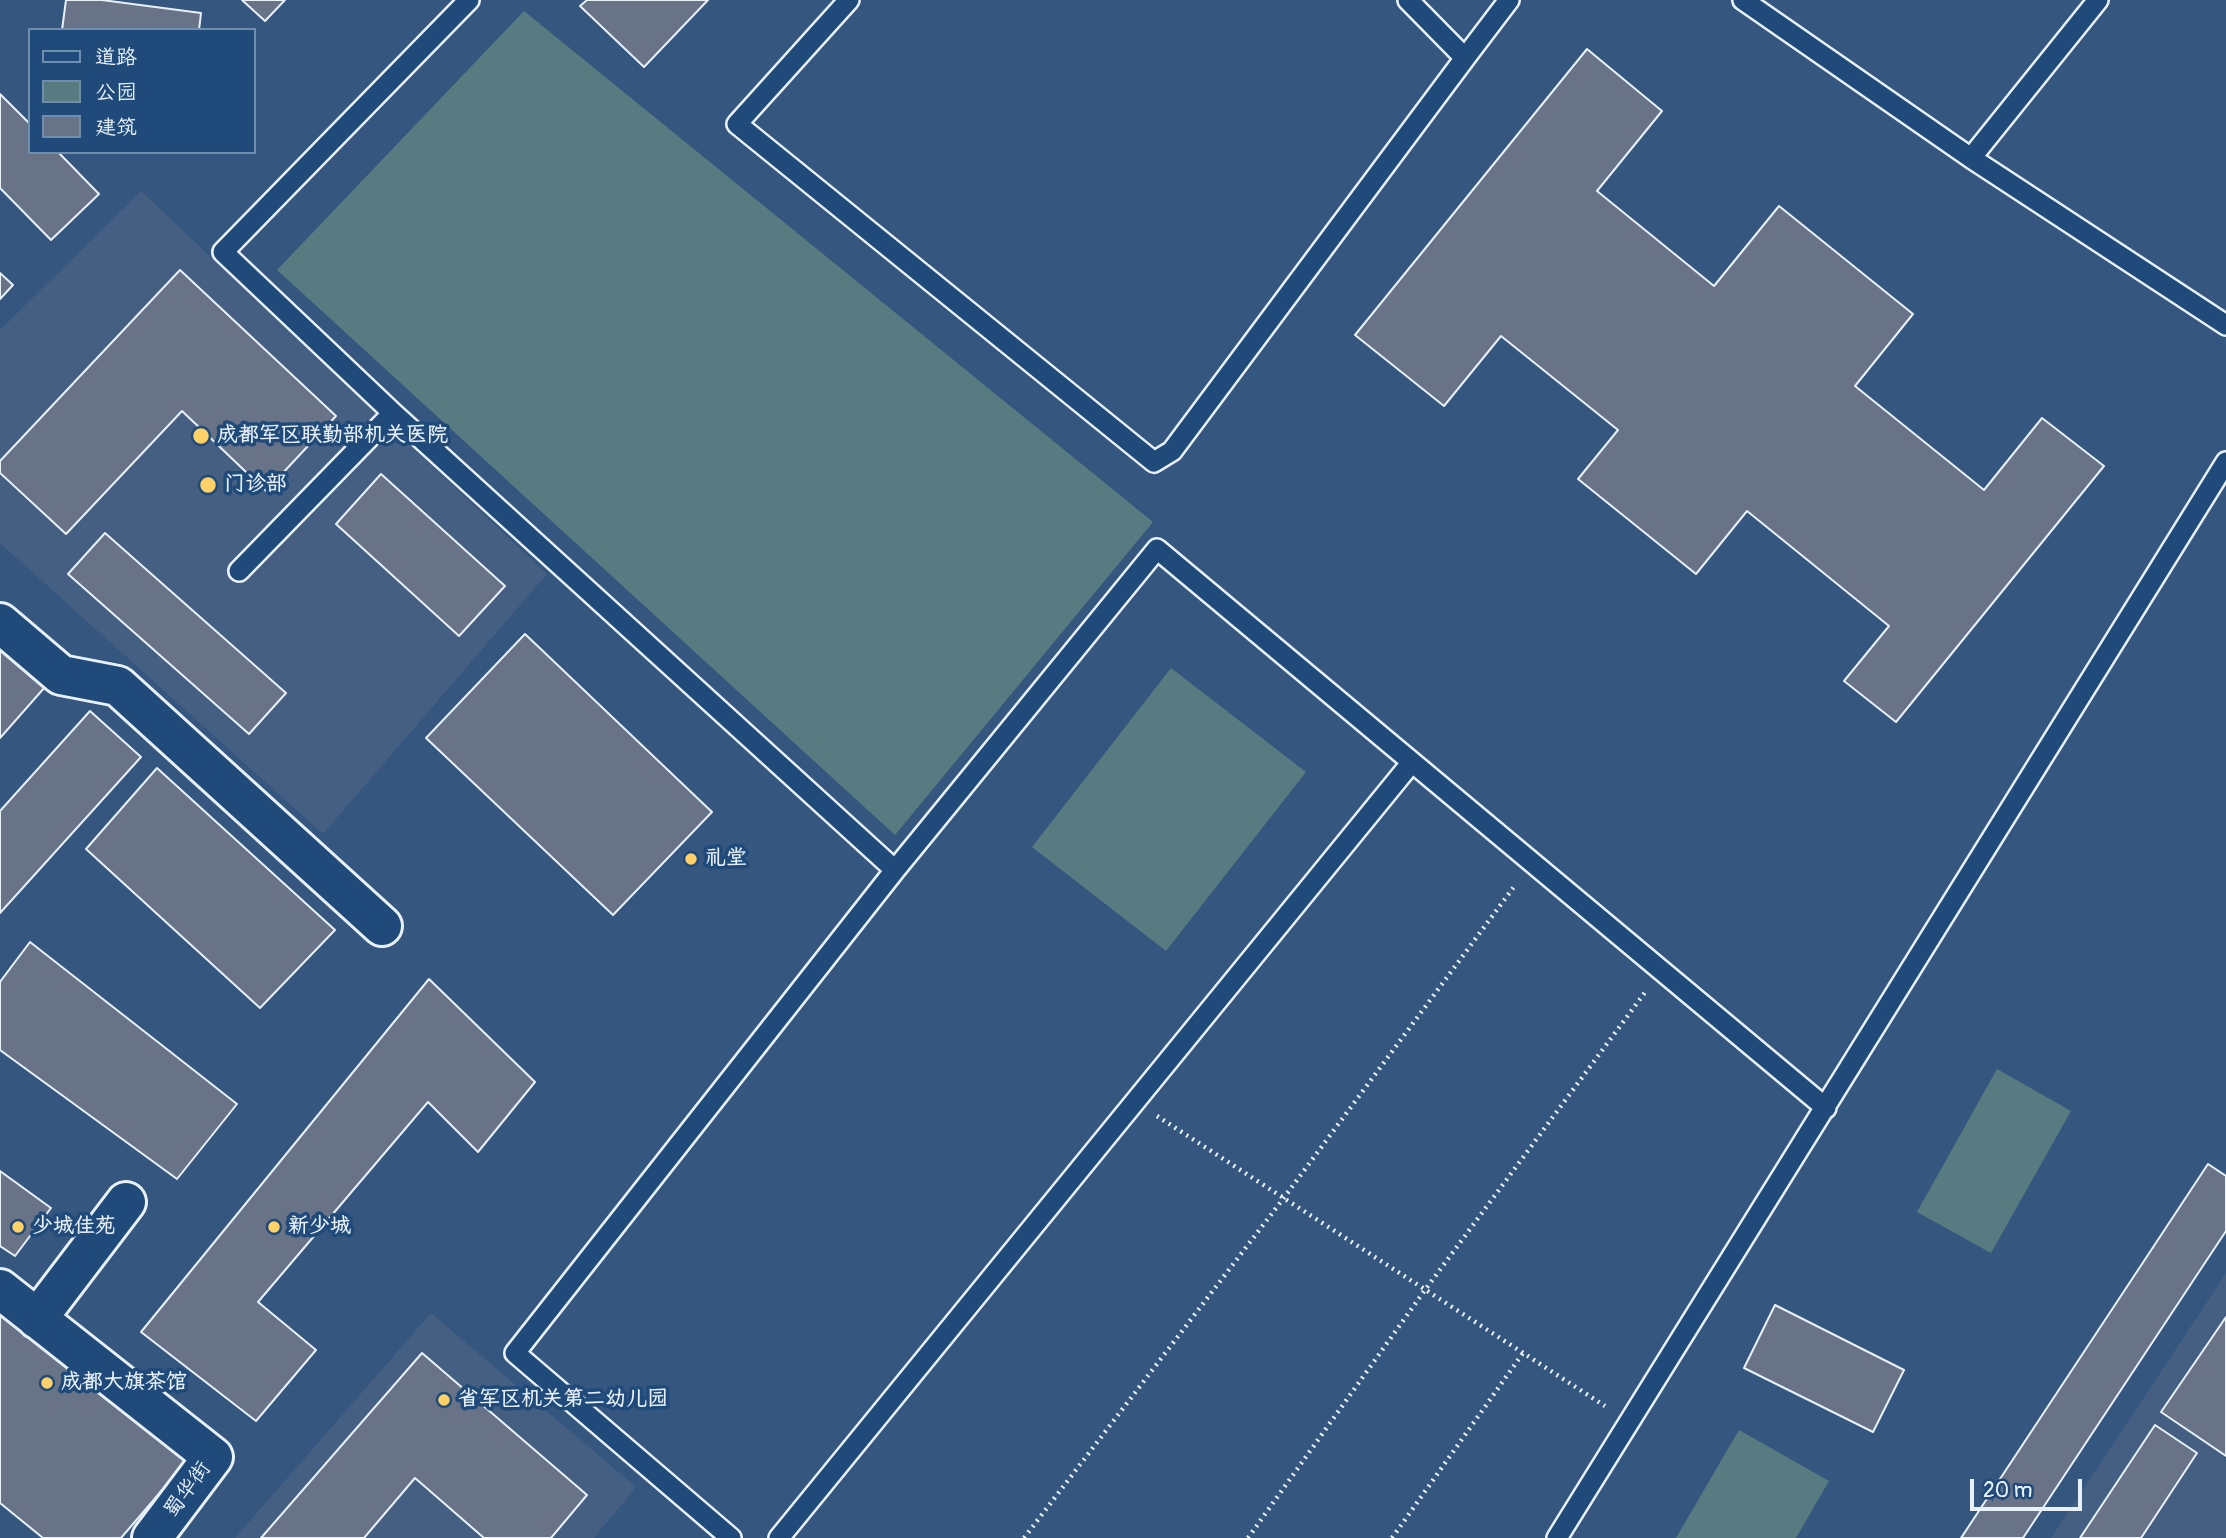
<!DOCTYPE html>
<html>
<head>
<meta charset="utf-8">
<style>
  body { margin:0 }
  #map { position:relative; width:2226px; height:1538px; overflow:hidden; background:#35567e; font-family:Pangolin,"LXGW WenKai TC",sans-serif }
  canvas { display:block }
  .legend { position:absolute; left:28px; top:28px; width:228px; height:126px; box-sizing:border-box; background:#1f4a7a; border:2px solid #6f8dac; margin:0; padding:9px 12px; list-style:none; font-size:21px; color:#e8f1f8 }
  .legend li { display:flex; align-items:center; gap:14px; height:35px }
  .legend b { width:35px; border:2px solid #6f8dac }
  .scale { position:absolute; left:1970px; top:1479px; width:112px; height:32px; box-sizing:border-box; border:4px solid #e8f1f8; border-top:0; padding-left:9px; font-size:21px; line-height:24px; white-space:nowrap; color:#e8f1f8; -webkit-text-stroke:5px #1f4a7a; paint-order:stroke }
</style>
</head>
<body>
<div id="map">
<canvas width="2226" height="1538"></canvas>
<ul class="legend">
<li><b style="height:9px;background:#1f4a7a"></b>道路</li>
<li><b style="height:19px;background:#587b81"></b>公园</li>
<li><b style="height:19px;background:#687388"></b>建筑</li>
</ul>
<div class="scale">20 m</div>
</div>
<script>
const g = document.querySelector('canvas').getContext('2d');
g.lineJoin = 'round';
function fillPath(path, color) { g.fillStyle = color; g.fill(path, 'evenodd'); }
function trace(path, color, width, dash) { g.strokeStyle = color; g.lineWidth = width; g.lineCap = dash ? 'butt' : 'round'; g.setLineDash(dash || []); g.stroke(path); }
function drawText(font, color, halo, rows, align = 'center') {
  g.font = font + ' Pangolin,"LXGW WenKai TC",sans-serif'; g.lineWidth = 7; g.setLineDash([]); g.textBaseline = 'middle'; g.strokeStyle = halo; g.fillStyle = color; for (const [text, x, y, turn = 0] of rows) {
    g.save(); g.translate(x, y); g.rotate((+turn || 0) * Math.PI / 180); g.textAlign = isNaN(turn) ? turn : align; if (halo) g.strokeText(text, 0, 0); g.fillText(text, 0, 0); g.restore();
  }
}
fillPath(new Path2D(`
  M141 191 547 574 323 834 0 543V330Z
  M2226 1273V1538H2051Z
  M431 1313 636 1487 594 1538H235Z`), '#445f81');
fillPath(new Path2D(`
  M524 11 1153 522 895 835 277 270Z
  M1171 668 1306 772 1166 951 1032 847Z
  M1997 1069 2071 1111 1991 1253 1917 1212Z
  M1739 1430 1829 1481 1796 1538H1676Z`), '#587b81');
const building = new Path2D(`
  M66 0H102L201 13 199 30H62Z
  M242 0H285L265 21Z
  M587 0H708L644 67 580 6Z
  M1587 49 1662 111 1597 191 1714 286 1779 206 1913 314 1855 386 1984 490 2042 418 2104 466 1896 722 1844 681 1889 626 1747 511 1696 574 1578 479 1618 430 1501 336 1444 406 1355 335Z
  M0 94 30 124V152H58L99 194 51 240 0 188Z
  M180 270 336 416 266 491 182 411 66 534 0 473V461Z
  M0 273 13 285 0 299Z
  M381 474 505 586 459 636 336 524Z
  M105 533 286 693 249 734 68 574Z
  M525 634 712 812 613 915 426 738Z
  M0 649 45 687 0 738Z
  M90 711 141 757 0 913V811Z
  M157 768 335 930 260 1008 86 849Z
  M30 942 237 1104 177 1179 0 1050V982Z
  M429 979 535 1082 478 1152 428 1102 258 1302 316 1350 256 1421 141 1332Z
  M2208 1164 2226 1176V1231L2023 1538H1961Z
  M0 1171 51 1208 15 1256 0 1246Z
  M1775 1305 1904 1370 1873 1432 1744 1368Z
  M0 1306 188 1460 121 1538H43L0 1503Z
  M2226 1317V1456L2161 1412Z
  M422 1353 587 1495 551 1538H484L415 1478 364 1538H261Z
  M2155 1425 2197 1453 2141 1538H2080Z`);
fillPath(building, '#687388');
trace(building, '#e8f1f8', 2);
const service = new Path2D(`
  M469 0 223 252 393 413 895 870
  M849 0 737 124 1154 462 1172 451 1465 58 1408 0
  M1743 0 1971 158 2226 325
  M1465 58 1509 0
  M1971 158 2098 0
  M239 571 393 413
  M731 1538 515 1353 895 870 1157 549 1826 1108
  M779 1538 1412 762
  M1557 1538 2226 462`);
const minor = new Path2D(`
  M0 623 61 675 118 686 382 926
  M0 1289 213 1457 152 1538
  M37 1319 126 1202`);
trace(service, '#e8f1f8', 24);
trace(minor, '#e8f1f8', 44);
trace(new Path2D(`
  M1157 1116 1605 1406
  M1024 1538 1283 1199 1516 884
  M1248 1538 1425 1290 1646 991
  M1392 1538 1523 1353`), '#e8f1f8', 4.5, [2, 5]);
trace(service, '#1f4a7a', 19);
trace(minor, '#1f4a7a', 38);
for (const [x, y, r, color] of [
  [201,436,9,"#ffd166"],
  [208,485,9,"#ffd166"],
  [691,859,7,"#ffd166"],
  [18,1227,7,"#ffd166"],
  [274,1227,7,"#ffd166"],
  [47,1383,7,"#ffd166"],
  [444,1400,7,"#ffd166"]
]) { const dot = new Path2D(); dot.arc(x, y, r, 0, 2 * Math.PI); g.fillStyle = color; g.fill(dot); trace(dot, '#1f4a7a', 2.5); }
drawText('bold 21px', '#e8f1f8', '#1f4a7a', [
  ["成都军区联勤部机关医院",217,436],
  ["门诊部",224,485],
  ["礼堂",705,859],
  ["少城佳苑",32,1227],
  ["新少城",288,1227],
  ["成都大旗茶馆",61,1383],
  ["省军区机关第二幼儿园",458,1400]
], 'left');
drawText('21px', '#e8f1f8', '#1f4a7a', [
  ["蜀华街",188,1490,-54]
]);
</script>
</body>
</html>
